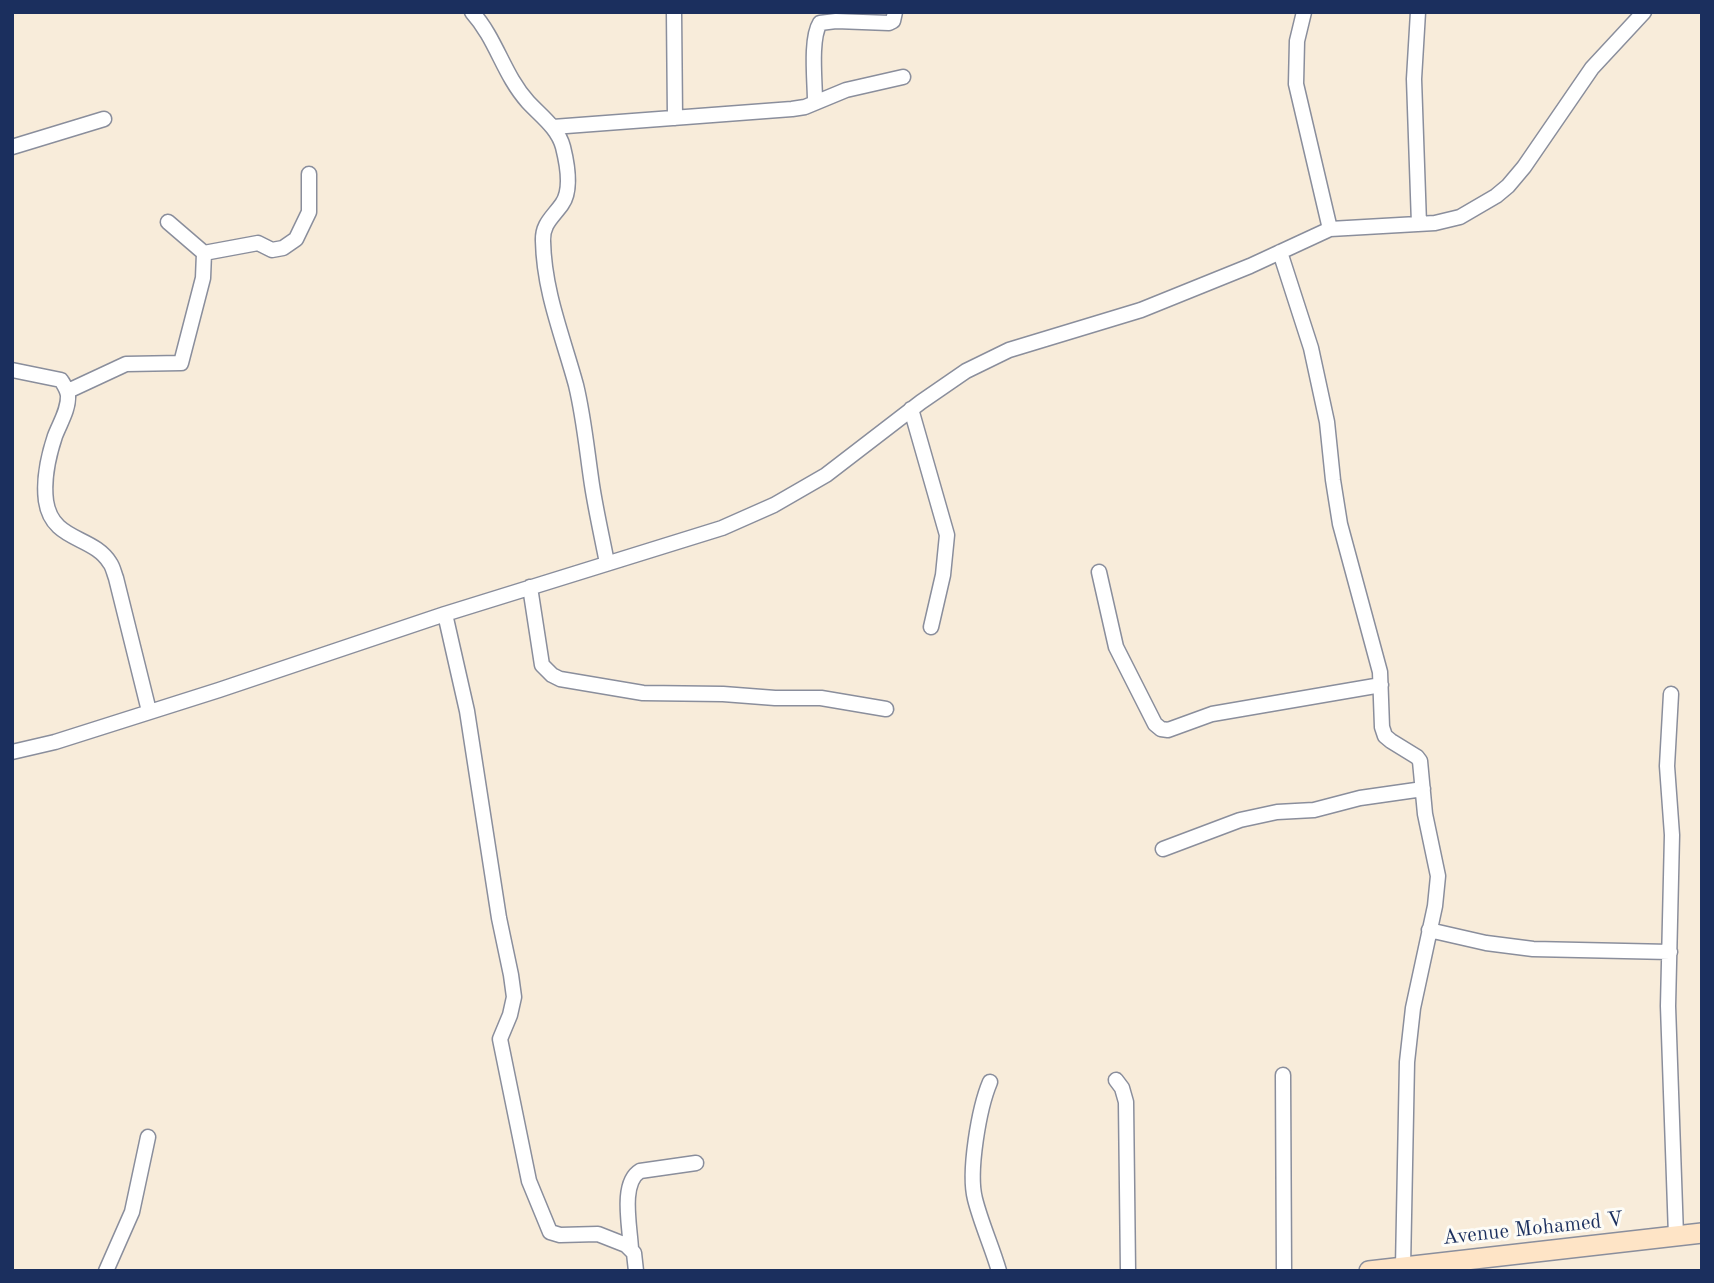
<!DOCTYPE html>
<html>
<head>
<meta charset="utf-8">
<style>
  body { margin:0 }
  #map { position:relative; width:1714px; height:1283px; overflow:hidden; background:#f8ecda; font-family:"Old Standard TT",serif }
  canvas { display:block }
  .frame { position:absolute; inset:0; border:14px solid #1b2f5e; pointer-events:none }
</style>
</head>
<body>
<div id="map">
<canvas width="1714" height="1283"></canvas>
<div class="frame"></div>
</div>
<script>
const g = document.querySelector('canvas').getContext('2d');
g.lineJoin = 'round';
function trace(path, color, width, dash) { g.strokeStyle = color; g.lineWidth = width; g.lineCap = dash ? 'butt' : 'round'; g.setLineDash(dash || []); g.stroke(path); }
function drawText(font, color, halo, rows, align = 'center') {
  g.font = font + ' "Old Standard TT",serif'; g.lineWidth = 6; g.setLineDash([]); g.textBaseline = 'middle'; g.strokeStyle = halo; g.fillStyle = color; for (const [text, x, y, turn = 0] of rows) {
    g.save(); g.translate(x, y); g.rotate((+turn || 0) * Math.PI / 180); g.textAlign = isNaN(turn) ? turn : align; if (halo) g.strokeText(text, 0, 0); g.fillText(text, 0, 0); g.restore();
  }
}
const street = new Path2D(`
  M472 12C497 40 503 74 528 102 541 116 558 128 563 147 567 163 572 190 562 204 553 217 542 224 543 241 544 292 563 337 576 385 584 418 587 452 592 485 596 511 602 537 607 563
  M674 12 675 118
  M1304 12 1297 41 1296 84 1330 229
  M1418 12 1414 79 1419 224
  M815 101C815 82 810 39 820 23L836 21 889 23 893 21 895 12
  M553 127 792 109 805 107 846 90 903 77
  M12 147 104 119
  M1280 252 1311 348 1327 422 1333 480 1340 524 1380 672 1382 727 1385 736 1391 741 1417 757 1420 761 1425 814 1438 876 1435 906 1413 1008 1407 1062 1403 1267
  M204 253 258 243 272 250 283 248 296 239 309 212V174
  M12 370 61 380C64 385 67 389 68 395 69 409 60 423 55 436 48 457 43 478 46 501 52 542 93 535 110 563 113 567 114 573 116 578L149 711
  M68 391 126 364 181 363 203 278 204 253 168 222
  M911 409 947 535 943 575 931 627
  M1099 572 1116 647 1155 724 1161 729 1168 730 1212 714 1381 685
  M530 587 542 665 552 675 560 679 643 693 723 694 775 698H821L886 709
  M445 614 467 711 499 918 511 975 514 997 510 1015 500 1039 529 1181 550 1232 560 1235 598 1234 626 1245 634 1253 636 1271
  M1671 694 1667 766 1672 835 1668 1006 1676 1236
  M12 752 55 742 219 690 445 614 722 528 774 505 826 475 921 402 966 371 1009 350 1141 310 1250 266 1330 229 1435 223 1460 217 1496 196 1508 186 1524 167 1592 68 1644 12
  M1163 849 1240 820 1277 812 1314 810 1360 798 1423 789
  M1429 930 1486 943 1533 949 1670 952
  M1283 1075 1284 1271
  M1116 1080 1122 1088 1126 1102 1128 1271
  M990 1082C979 1108 968 1172 975 1199 981 1223 992 1247 999 1271
  M631 1249C630 1227 620 1183 640 1171L696 1163
  M106 1271 132 1212 148 1137`);
const secondary = new Path2D(`
  M1369 1271 1702 1233`);
trace(street, '#8a8e9c', 17);
trace(secondary, '#8a8e9c', 22);
trace(street, '#fff', 14);
trace(secondary, '#fee4c6', 19);
drawText('21px', '#1b2f5e', '#fdfcf7', [
  ["Avenue Mohamed V",1533,1229,-6]
]);
</script>
</body>
</html>
